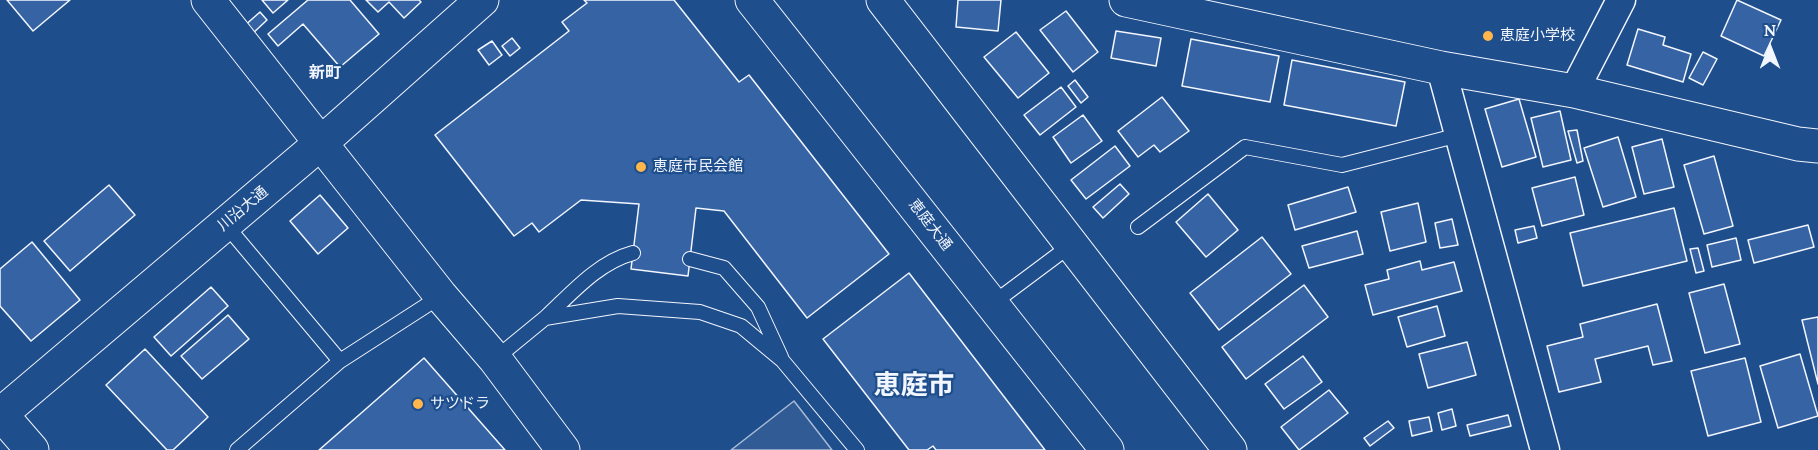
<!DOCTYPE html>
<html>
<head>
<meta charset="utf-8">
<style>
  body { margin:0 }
  #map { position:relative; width:1818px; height:450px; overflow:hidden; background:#1f4e8c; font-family:Lora,serif }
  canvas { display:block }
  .north { position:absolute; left:1740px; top:18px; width:60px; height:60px; -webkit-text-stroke:4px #1f4e8c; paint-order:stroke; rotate:0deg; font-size:16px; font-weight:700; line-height:24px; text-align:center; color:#f2f6ff }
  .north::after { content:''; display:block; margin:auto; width:21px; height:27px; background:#f2f6ff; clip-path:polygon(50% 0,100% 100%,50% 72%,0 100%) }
</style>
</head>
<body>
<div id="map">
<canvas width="1818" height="450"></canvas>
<div class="north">N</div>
</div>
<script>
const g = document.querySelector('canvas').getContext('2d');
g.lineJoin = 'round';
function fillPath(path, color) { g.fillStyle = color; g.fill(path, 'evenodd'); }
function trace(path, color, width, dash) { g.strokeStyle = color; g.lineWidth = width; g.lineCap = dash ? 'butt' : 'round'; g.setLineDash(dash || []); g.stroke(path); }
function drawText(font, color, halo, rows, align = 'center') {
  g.font = font + ' Lora,"Noto Sans JP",serif'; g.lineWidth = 4.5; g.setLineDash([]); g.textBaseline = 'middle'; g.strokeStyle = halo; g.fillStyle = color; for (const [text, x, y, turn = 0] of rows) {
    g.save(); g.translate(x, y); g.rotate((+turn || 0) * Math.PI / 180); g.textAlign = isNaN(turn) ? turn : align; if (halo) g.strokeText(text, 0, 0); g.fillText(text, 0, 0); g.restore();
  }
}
const built = new Path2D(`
  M794 401 832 450H731Z`);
fillPath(built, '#305b95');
trace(built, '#a8bbd7', 1.5);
const building = new Path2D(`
  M7 0H70L33 31Z
  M262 0H288L273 13Z
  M308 0H350L379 34 340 67 303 24 278 46 268 34Z
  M366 0H419L421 2 404 18 389 2 378 12Z
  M584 0H674L739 82 749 75 889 254 807 318 724 211 696 208 688 276 631 269 639 204 581 200 539 232 532 223 514 236 435 135 569 31 562 22 587 3Z
  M958 0H1001L998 31 956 27Z
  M1737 0 1781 20 1764 56 1721 36Z
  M1066 11 1098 52 1073 72 1040 30Z
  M260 12 267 20 251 35 243 27Z
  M1638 29 1665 37 1663 45 1691 54 1683 82 1627 65Z
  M1116 31 1161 38 1156 66 1111 58Z
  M1016 32 1049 73 1018 98 984 57Z
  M512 38 520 48 510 56 502 46Z
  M1191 39 1279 56 1270 102 1182 86Z
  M492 41 502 55 489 65 478 50Z
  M1703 52 1717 59 1703 85 1689 78Z
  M1292 60 1405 82 1396 126 1284 105Z
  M1075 80 1088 97 1081 103 1068 86Z
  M1061 87 1076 107 1040 135 1024 115Z
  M1162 97 1189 131 1160 152 1154 145 1138 157 1118 131Z
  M1519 99 1536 157 1502 167 1485 109Z
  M1560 111 1571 160 1543 167 1531 118Z
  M1083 115 1102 141 1071 163 1053 137Z
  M1577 130 1583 161 1577 163 1568 131Z
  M1618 137 1636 197 1603 207 1584 148Z
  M1662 139 1674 187 1644 194 1632 147Z
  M1115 146 1130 166 1086 199 1071 180Z
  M1714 156 1733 226 1704 234 1684 165Z
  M1575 177 1584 215 1542 226 1532 188Z
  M1120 184 1129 194 1103 218 1093 207Z
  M109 185 135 215 70 271 44 241Z
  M1348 187 1356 212 1295 230 1288 205Z
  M1208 194 1238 230 1206 257 1176 222Z
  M320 195 348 228 318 254 290 221Z
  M1418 203 1426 242 1390 251 1381 212Z
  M1674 208 1687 261 1583 286 1570 233Z
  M1452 219 1458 245 1440 248 1435 223Z
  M1808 225 1814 247 1754 263 1748 240Z
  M1534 226 1537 238 1518 243 1515 230Z
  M1357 231 1363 254 1309 268 1302 246Z
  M1262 237 1291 274 1219 330 1190 293Z
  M1736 238 1741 260 1712 267 1707 245Z
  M32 242 80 300 31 341 0 306V269Z
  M1698 248 1704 271 1696 273 1690 249Z
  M1420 261 1422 270 1454 262 1462 291 1373 315 1365 285 1389 279 1387 270Z
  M909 273 1045 450H936L933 446 927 450H909L823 339Z
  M1724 284 1740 344 1705 353 1689 293Z
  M1304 285 1328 317 1246 379 1222 347Z
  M211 287 228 306 171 356 154 337Z
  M1657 304 1672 361 1653 365 1648 346 1595 359 1601 382 1559 392 1547 346 1583 337 1580 324Z
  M1437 306 1445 336 1407 347 1398 317Z
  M228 315 249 339 202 379 181 356Z
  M1818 317V384L1802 320Z
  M1467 342 1476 375 1428 388 1419 354Z
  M145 349 208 417 173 450H167L106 385Z
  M1800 354 1818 416 1778 428 1760 366Z
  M1303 356 1322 382 1284 409 1265 384Z
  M424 358 505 450H319Z
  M1745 358 1761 422 1708 436 1691 371Z
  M1329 390 1348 413 1299 450 1281 427Z
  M1452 409 1456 426 1442 430 1438 413Z
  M1508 415 1511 426 1470 436 1467 425Z
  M1429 417 1432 431 1412 436 1409 421Z
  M1388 421 1394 428 1370 446 1364 438Z`);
fillPath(building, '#3563a3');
trace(building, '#f2f6ff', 1.5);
const service = new Path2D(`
  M225 224 340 361 441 296
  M1138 227 1245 147 1342 165 1459 135
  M690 259 724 268 758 307 781 357
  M992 304 1071 245
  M545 318C572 293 597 263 633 253
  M495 359 545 318 618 306 700 312 741 326 782 360 857 450
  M237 450 340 361`);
const minor = new Path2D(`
  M1441 68 1545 450
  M1574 91 1621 0`);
const tertiary = new Path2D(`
  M208 0 441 296 495 359 563 450
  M752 0 1107 450
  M883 0 1230 450
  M1126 0 1441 68 1574 91 1798 144 1818 146
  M1 414 322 142 482 0`);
const primary = new Path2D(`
  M0 413 32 450`);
trace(service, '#f2f6ff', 16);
trace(minor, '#f2f6ff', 31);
trace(tertiary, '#f2f6ff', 35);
trace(primary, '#f2f6ff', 35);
trace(service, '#1f4e8c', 14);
trace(minor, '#1f4e8c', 28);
trace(tertiary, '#1f4e8c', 33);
trace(primary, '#1f4e8c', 33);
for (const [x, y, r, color] of [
  [1488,36,6,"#ffb74d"],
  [641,167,6,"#ffb74d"],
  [418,404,6,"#ffb74d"]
]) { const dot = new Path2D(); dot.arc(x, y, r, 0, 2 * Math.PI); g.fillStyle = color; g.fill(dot); trace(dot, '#1f4e8c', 2); }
drawText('15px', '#f2f6ff', '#1f4e8c', [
  ["恵庭小学校",1500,36],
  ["恵庭市民会館",653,167],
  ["サツドラ",430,404]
], 'left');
drawText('15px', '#f2f6ff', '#1f4e8c', [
  ["川沿大通",243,209,-40],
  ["恵庭大通",930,225,52]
]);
drawText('bold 16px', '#f2f6ff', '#1f4e8c', [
  ["新町",325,73]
]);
drawText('bold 27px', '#f2f6ff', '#1f4e8c', [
  ["恵庭市",914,386]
]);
</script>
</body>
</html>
